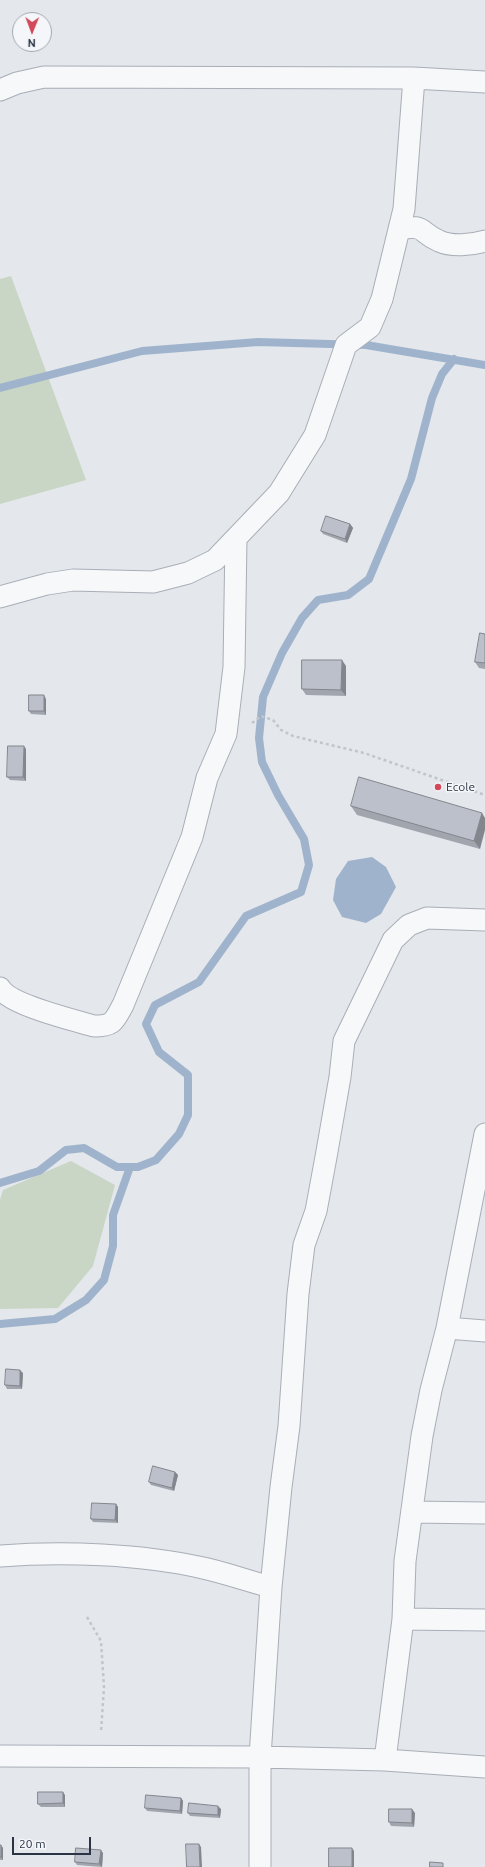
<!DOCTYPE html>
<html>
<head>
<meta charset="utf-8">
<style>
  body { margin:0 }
  #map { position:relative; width:485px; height:1867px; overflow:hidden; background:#e4e7ec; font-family:Ubuntu,sans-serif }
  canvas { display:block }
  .north { position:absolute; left:12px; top:12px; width:40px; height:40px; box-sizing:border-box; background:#f4f6f9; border:1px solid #a4a8b1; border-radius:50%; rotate:181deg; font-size:11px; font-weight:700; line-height:16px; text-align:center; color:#2b3445 }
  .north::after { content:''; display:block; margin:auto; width:14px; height:18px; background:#d1495b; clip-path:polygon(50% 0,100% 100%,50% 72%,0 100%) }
  .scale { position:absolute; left:12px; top:1837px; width:79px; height:18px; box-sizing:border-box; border:2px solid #2b3445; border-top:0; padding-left:5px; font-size:12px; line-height:14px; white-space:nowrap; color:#2b3445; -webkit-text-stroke:3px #f4f6f9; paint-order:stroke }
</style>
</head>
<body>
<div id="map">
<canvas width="485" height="1867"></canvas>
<div class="north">N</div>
<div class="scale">20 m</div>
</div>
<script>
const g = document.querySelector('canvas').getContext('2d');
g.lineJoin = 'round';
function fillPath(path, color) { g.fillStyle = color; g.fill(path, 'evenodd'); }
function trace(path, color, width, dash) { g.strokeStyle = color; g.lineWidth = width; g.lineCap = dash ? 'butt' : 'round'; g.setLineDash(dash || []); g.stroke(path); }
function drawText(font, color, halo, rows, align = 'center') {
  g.font = font + ' Ubuntu,sans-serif'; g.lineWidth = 3; g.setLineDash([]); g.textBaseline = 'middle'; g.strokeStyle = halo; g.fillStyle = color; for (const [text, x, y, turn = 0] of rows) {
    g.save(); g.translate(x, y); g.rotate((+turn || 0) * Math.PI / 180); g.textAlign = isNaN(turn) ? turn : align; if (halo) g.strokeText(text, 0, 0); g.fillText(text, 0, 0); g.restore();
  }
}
fillPath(new Path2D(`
  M11 276 86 480 0 504V279Z
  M71 1161 115 1185 93 1266 58 1308 0 1309V1200L3 1190Z`), '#c9d6c5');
fillPath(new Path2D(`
  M372 857 386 867 396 887 381 914 366 923 342 917 333 900 336 879 348 861Z`), '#9fb4cc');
trace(new Path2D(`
  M0 388 142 351 258 342 366 345 485 365
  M0 1183 39 1171 66 1150 84 1148 117 1167H138L156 1160 179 1134 188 1115V1075L159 1052 146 1024 155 1005 199 982 246 916 301 892 309 865 304 839 278 795 262 762 259 738 263 697 282 653 302 618 318 600 348 595 369 579 411 479 432 398 442 374 454 359
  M0 1324 55 1319 86 1300 104 1280 113 1246V1215L130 1167`), '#9fb4cc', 8);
const street = new Path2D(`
  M0 90 17 83 44 77 414 78 485 82
  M399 229C427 224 418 232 439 241 452 247 471 245 485 241
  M0 597 47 584 73 580 153 582 188 573 215 560 279 493 315 435 346 345 370 327 382 299 404 209 414 78
  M0 988C10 1005 74 1020 94 1026 114 1026 114 1021 123 1005L192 837 207 778 226 734 234 667 236 538
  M447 1328 485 1331
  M412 1512 485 1513
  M0 1556C63 1551 142 1554 203 1568 226 1573 248 1581 271 1587
  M403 1619 485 1620
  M0 1756 260 1757 385 1760 485 1767
  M385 1760 403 1619 405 1561 422 1436 431 1390 447 1328 485 1134
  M260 1867V1757L271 1587 281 1487 289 1426 298 1294 304 1245 316 1211 326 1157 340 1077 344 1041 393 940 409 925 427 918 485 920`);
trace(street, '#a9aeb7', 23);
trace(new Path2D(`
  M252 723 261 716 273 720 281 730 293 736 364 753 485 795
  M87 1617 101 1641 104 1687 101 1732`), '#c2c5cb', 2.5, [3, 3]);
trace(street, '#f7f8fa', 21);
fillPath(new Path2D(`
  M350 524 353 528 347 543 323 534 321 531Z
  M485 634V669L479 668 475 662Z
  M346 666V696L306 695 302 689Z
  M46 699V715L31 714 29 711Z
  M26 749V781L10 780 7 777Z
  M351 806 482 813 480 849 357 815Z
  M23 1373 22 1389H7L5 1385Z
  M175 1472 178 1475 174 1491 151 1485 149 1482Z
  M116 1504 118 1507V1523L93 1522 91 1519Z
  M65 1795V1807H41L38 1804Z
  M181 1798 183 1801 182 1814 147 1811 145 1808Z
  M221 1809 220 1818 190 1816 188 1813Z
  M415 1813 414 1827 391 1826 389 1822Z
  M0 1845 3 1848V1860H0Z
  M103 1853 102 1867 77 1865 75 1862Z`), '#a1a5ae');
fillPath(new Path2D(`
  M350 524 353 528 347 543 345 539Z
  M342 660 346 666V696L341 690Z
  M44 695 46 699V715L44 711Z
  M24 746 26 749V781L23 777Z
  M482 813 485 818V830L480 849 474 841Z
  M20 1370 23 1373 22 1389 20 1386Z
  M175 1472 178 1475 174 1491 172 1488Z
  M116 1504 118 1507V1523L115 1520Z
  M63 1792 65 1795V1807L63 1803Z
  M181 1798 183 1801 182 1814 180 1811Z
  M218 1806 221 1809 220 1818 218 1815Z
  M412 1809 415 1813 414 1827 412 1823Z
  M199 1844 201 1847 202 1867H200Z
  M1 1845 3 1848V1860L1 1857Z
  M352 1848 354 1851V1867H352Z
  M101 1850 103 1853 102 1867 99 1864Z`), '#83868d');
const building = new Path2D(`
  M326 516 350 524 345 539 321 531Z
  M480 633 485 634V663L475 662Z
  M302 660H342L341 690 302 689Z
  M29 695H44V711H29Z
  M8 746H24L23 777H7Z
  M359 777 482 813 474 841 351 806Z
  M6 1369 20 1370V1386L5 1385Z
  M153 1466 175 1472 172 1488 149 1482Z
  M92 1503 116 1504 115 1520 91 1519Z
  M38 1792H63V1803L38 1804Z
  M146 1795 181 1798 180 1811 145 1808Z
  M189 1803 218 1806V1815L188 1813Z
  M389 1809H412V1823L389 1822Z
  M186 1844H199L200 1867H187Z
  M0 1845H1V1857H0Z
  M76 1848 101 1850 99 1864 75 1862Z
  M329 1848H352V1867H329Z
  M430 1862 443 1863V1867H430Z`);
fillPath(building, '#bbc0ca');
trace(building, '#83868d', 1);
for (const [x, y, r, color] of [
  [438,787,4,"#d1495b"]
]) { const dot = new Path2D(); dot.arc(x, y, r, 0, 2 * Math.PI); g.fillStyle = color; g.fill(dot); trace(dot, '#f4f6f9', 1.5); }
drawText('12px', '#2b3445', '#f4f6f9', [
  ["Ecole",446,787]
], 'left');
</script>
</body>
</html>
